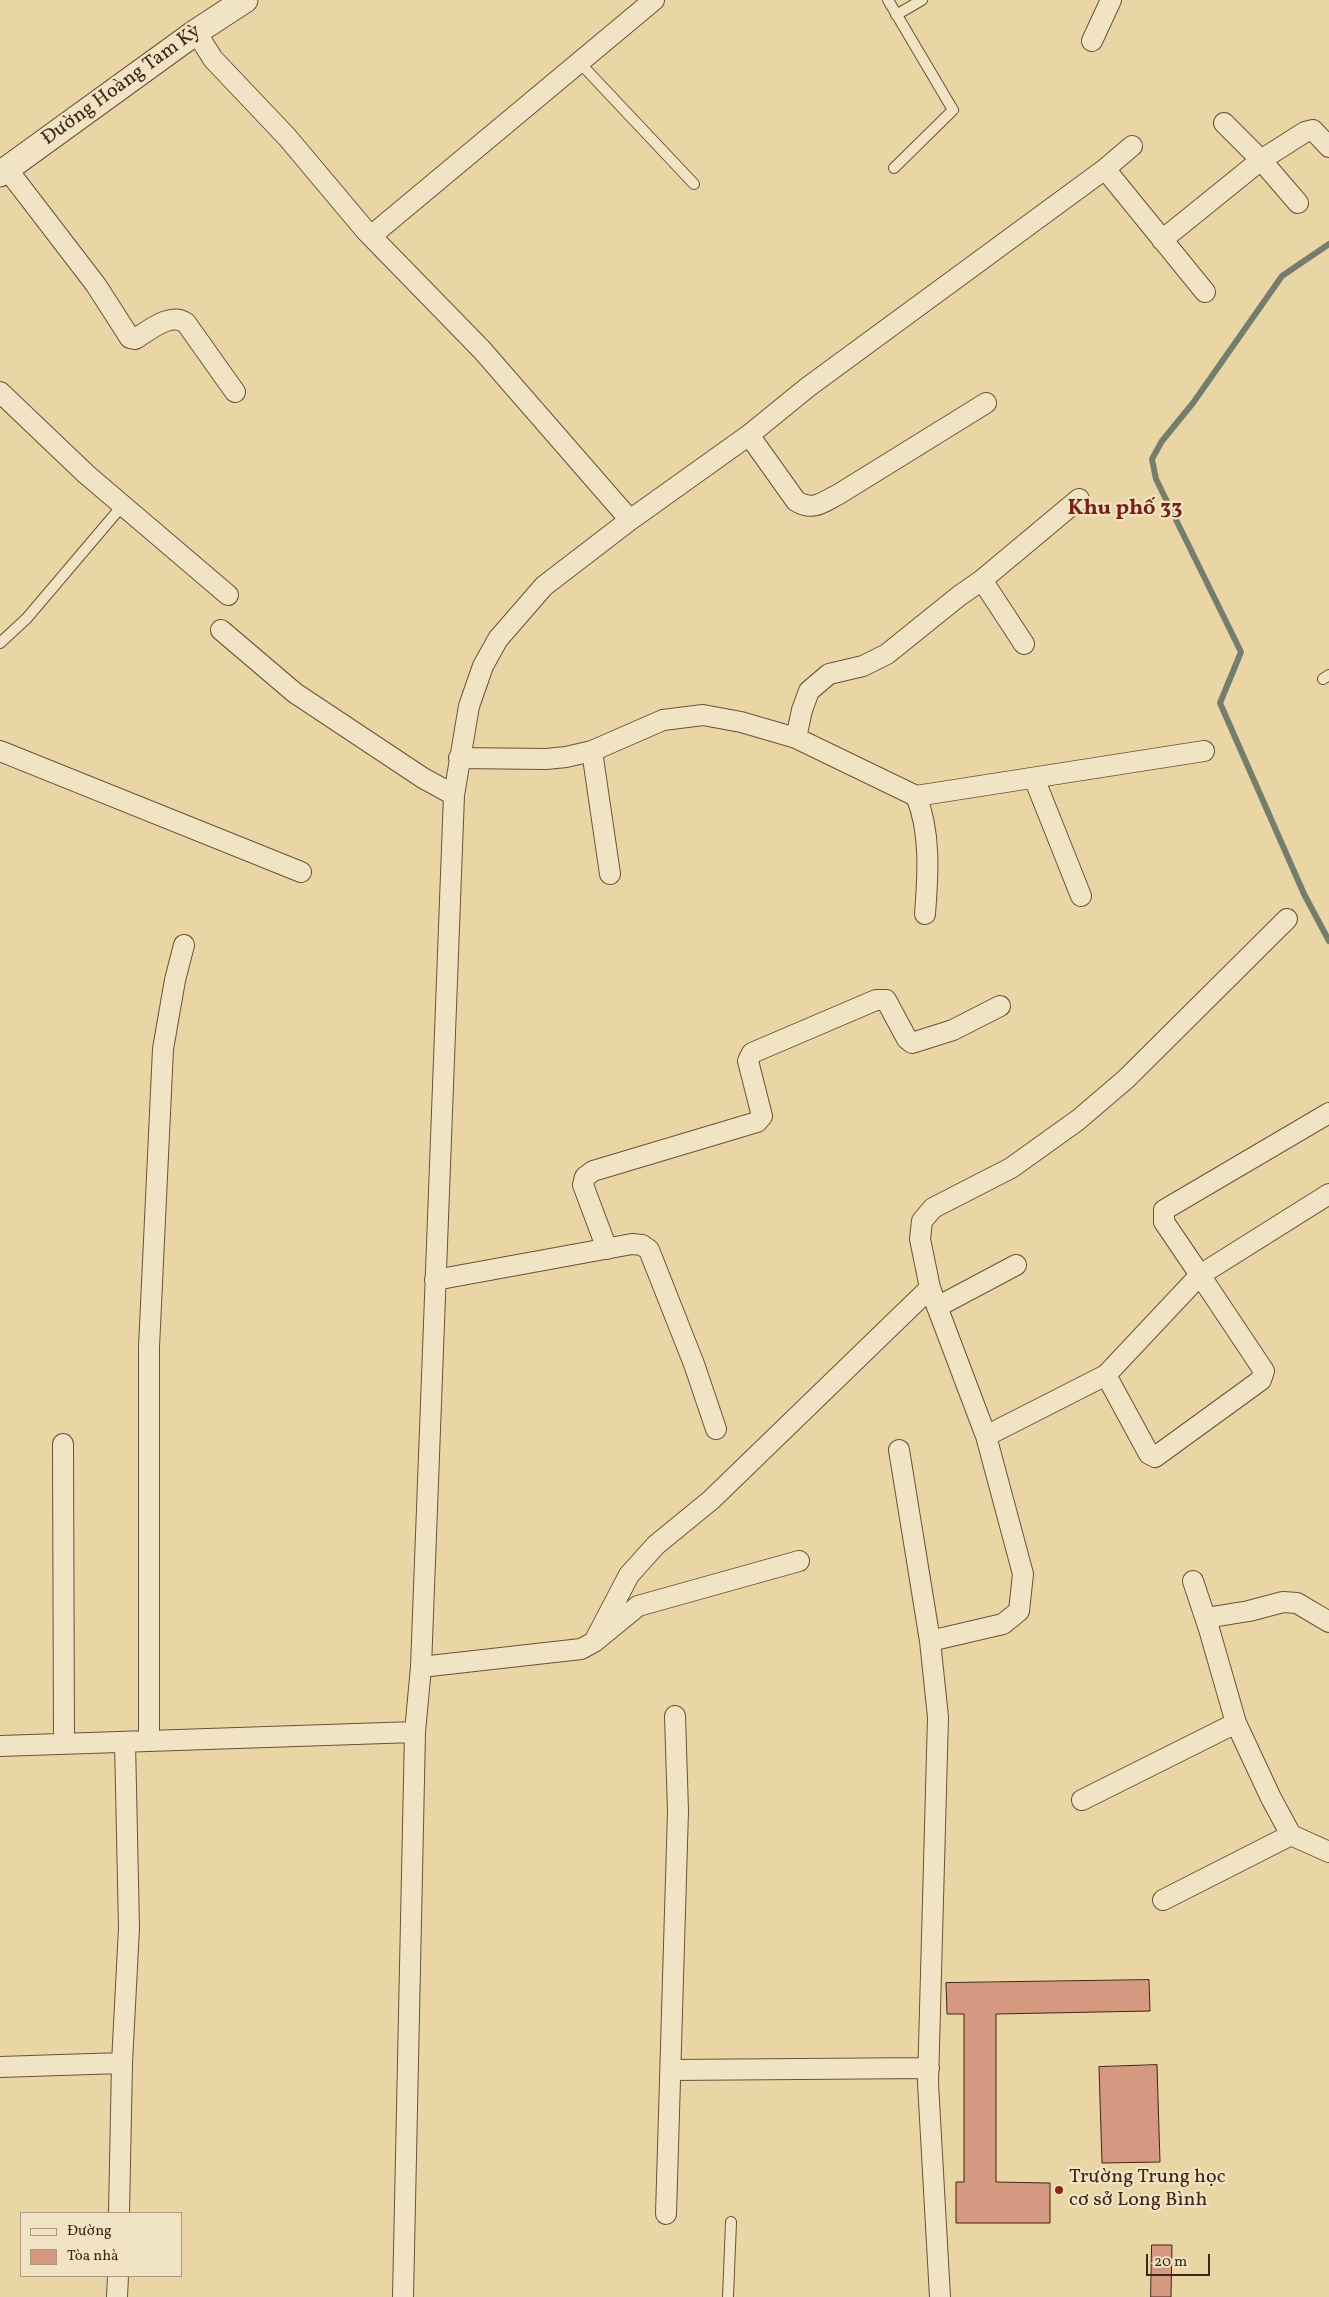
<!DOCTYPE html>
<html>
<head>
<meta charset="utf-8">
<style>
  body { margin:0 }
  #map { position:relative; width:1329px; height:2297px; overflow:hidden; background:#ead6a5; font-family:Vollkorn,serif }
  canvas { display:block }
  .legend { position:absolute; left:20px; top:2212px; width:162px; height:65px; box-sizing:border-box; background:#f1e4c4; border:1px solid #ab987f; margin:0; padding:6px 9px; list-style:none; font-size:15px; color:#412517 }
  .legend li { display:flex; align-items:center; gap:10px; height:25px }
  .legend b { width:25px; border:1px solid #ab987f }
  .scale { position:absolute; left:1146px; top:2254px; width:64px; height:22px; box-sizing:border-box; border:2px solid #412517; border-top:0; padding-left:6px; font-size:15px; line-height:18px; white-space:nowrap; color:#412517; -webkit-text-stroke:4px #f1e4c4; paint-order:stroke }
</style>
</head>
<body>
<div id="map">
<canvas width="1329" height="2297"></canvas>
<ul class="legend">
<li><b style="height:6px;background:#f1e4c4"></b>Đường</li>
<li><b style="height:14px;background:#d59880"></b>Tòa nhà</li>
</ul>
<div class="scale">20 m</div>
</div>
<script>
const g = document.querySelector('canvas').getContext('2d');
g.lineJoin = 'round';
function trace(path, color, width, dash) { g.strokeStyle = color; g.lineWidth = width; g.lineCap = dash ? 'butt' : 'round'; g.setLineDash(dash || []); g.stroke(path); }
function fillPath(path, color) { g.fillStyle = color; g.fill(path, 'evenodd'); }
function drawText(font, color, halo, rows, align = 'center') {
  g.font = font + ' Vollkorn,serif'; g.lineWidth = 4.5; g.setLineDash([]); g.textBaseline = 'middle'; g.strokeStyle = halo; g.fillStyle = color; for (const [text, x, y, turn = 0] of rows) {
    g.save(); g.translate(x, y); g.rotate((+turn || 0) * Math.PI / 180); g.textAlign = isNaN(turn) ? turn : align; if (halo) g.strokeText(text, 0, 0); g.fillText(text, 0, 0); g.restore();
  }
}
trace(new Path2D(`
  M1329 244 1282 276 1193 403 1162 441 1152 459 1156 479 1241 652 1220 703 1304 894 1329 941`), '#757e6c', 6);
const building = new Path2D(`
  M1149 1980 1150 2011 996 2014V2182L1050 2183V2223H956V2182H964V2014H947L946 1983Z
  M1157 2065 1160 2162 1102 2163 1099 2067Z
  M1152 2245H1172L1171 2297H1151Z`);
fillPath(building, '#d59880');
trace(building, '#412517', 1);
const service = new Path2D(`
  M888 0 953 110 894 168
  M896 15 922 0
  M579 62 694 184
  M0 643 27 618 122 506
  M1323 679 1329 675
  M728 2297 731 2222`);
const minor = new Path2D(`
  M196 32 213 59 287 137 366 231 482 350 630 520
  M1092 41 1111 0
  M1224 123 1261 160 1298 203
  M7 169 96 285 130 338 135 339C150 330 170 312 186 323L235 392
  M1105 169 1205 292
  M371 236 654 0
  M1162 240 1261 160 1305 132 1313 130 1329 147
  M0 392 86 474 228 595
  M749 435 796 501C813 512 823 502 839 494L986 403
  M982 580 1024 644
  M221 630 295 693 423 778 454 795
  M796 738 802 710 809 691 829 674 863 666 887 654 959 596 982 580 1079 499
  M0 751 301 872
  M592 751 610 874
  M459 758 546 759 566 757 592 751 663 720 703 715 741 722 796 738 916 796 1204 751
  M1034 778 1081 896
  M916 796C931 832 928 876 925 914
  M607 1249 583 1185 585 1177 593 1171 757 1122 762 1116 748 1061 752 1053 876 1000H886L907 1039 912 1043 953 1030 1000 1006
  M435 1280 632 1244 642 1245 649 1250 694 1364 716 1429
  M937 1307 1016 1265
  M1106 1375 1149 1454 1155 1457 1261 1380 1264 1371 1200 1275 1329 1194
  M986 1436 1106 1375 1200 1275 1164 1222V1210L1329 1113
  M63 1444 64 1744
  M899 1450 930 1641 938 1717 928 2083 940 2297
  M1193 1581 1209 1629 1236 1723 1271 1798 1291 1835 1329 1852
  M1206 1618 1249 1611 1283 1602 1297 1603 1329 1622
  M930 1641 1003 1624 1019 1611 1023 1574 986 1436 930 1288 920 1239 922 1221 933 1208 1011 1168 1078 1120 1126 1079 1287 919
  M594 1642 629 1575 656 1545 711 1500 930 1288
  M421 1667 581 1649 594 1642 638 1606 799 1561
  M149 1740V1347L163 1049 175 980 184 945
  M0 1746 415 1732
  M1082 1800 1236 1723
  M1163 1900 1291 1835
  M0 2067 122 2063
  M671 2070 929 2068
  M119 2213 122 2063 129 1928 125 1742
  M666 2214 678 1811 675 1716
  M117 2297 118 2276
  M403 2297 415 1732 421 1667 454 795 469 706 483 666 498 639 544 586 630 520 749 435 808 387 1105 169 1132 146`);
const tertiary = new Path2D(`
  M0 174 196 32 245 0`);
trace(service, '#6b513a', 12);
trace(minor, '#6b513a', 22);
trace(tertiary, '#6b513a', 27);
trace(service, '#f1e4c4', 10);
trace(minor, '#f1e4c4', 20);
trace(tertiary, '#f1e4c4', 25);
for (const [x, y, r, color] of [
  [1059,2190,5,"#8f2418"]
]) { const dot = new Path2D(); dot.arc(x, y, r, 0, 2 * Math.PI); g.fillStyle = color; g.fill(dot); trace(dot, '#f1e4c4', 2); }
drawText('20px', '#412517', '#f1e4c4', [
  ["Đường Hoàng Tam Kỳ",122,86,-36]
]);
drawText('20px', '#412517', '#f1e4c4', [
  ["Trường Trung học",1069,2178],
  ["cơ sở Long Bình",1069,2201]
], 'left');
drawText('bold 22px', '#7a1f14', '#f1e4c4', [
  ["Khu phố 33",1125,510]
]);
</script>
</body>
</html>
